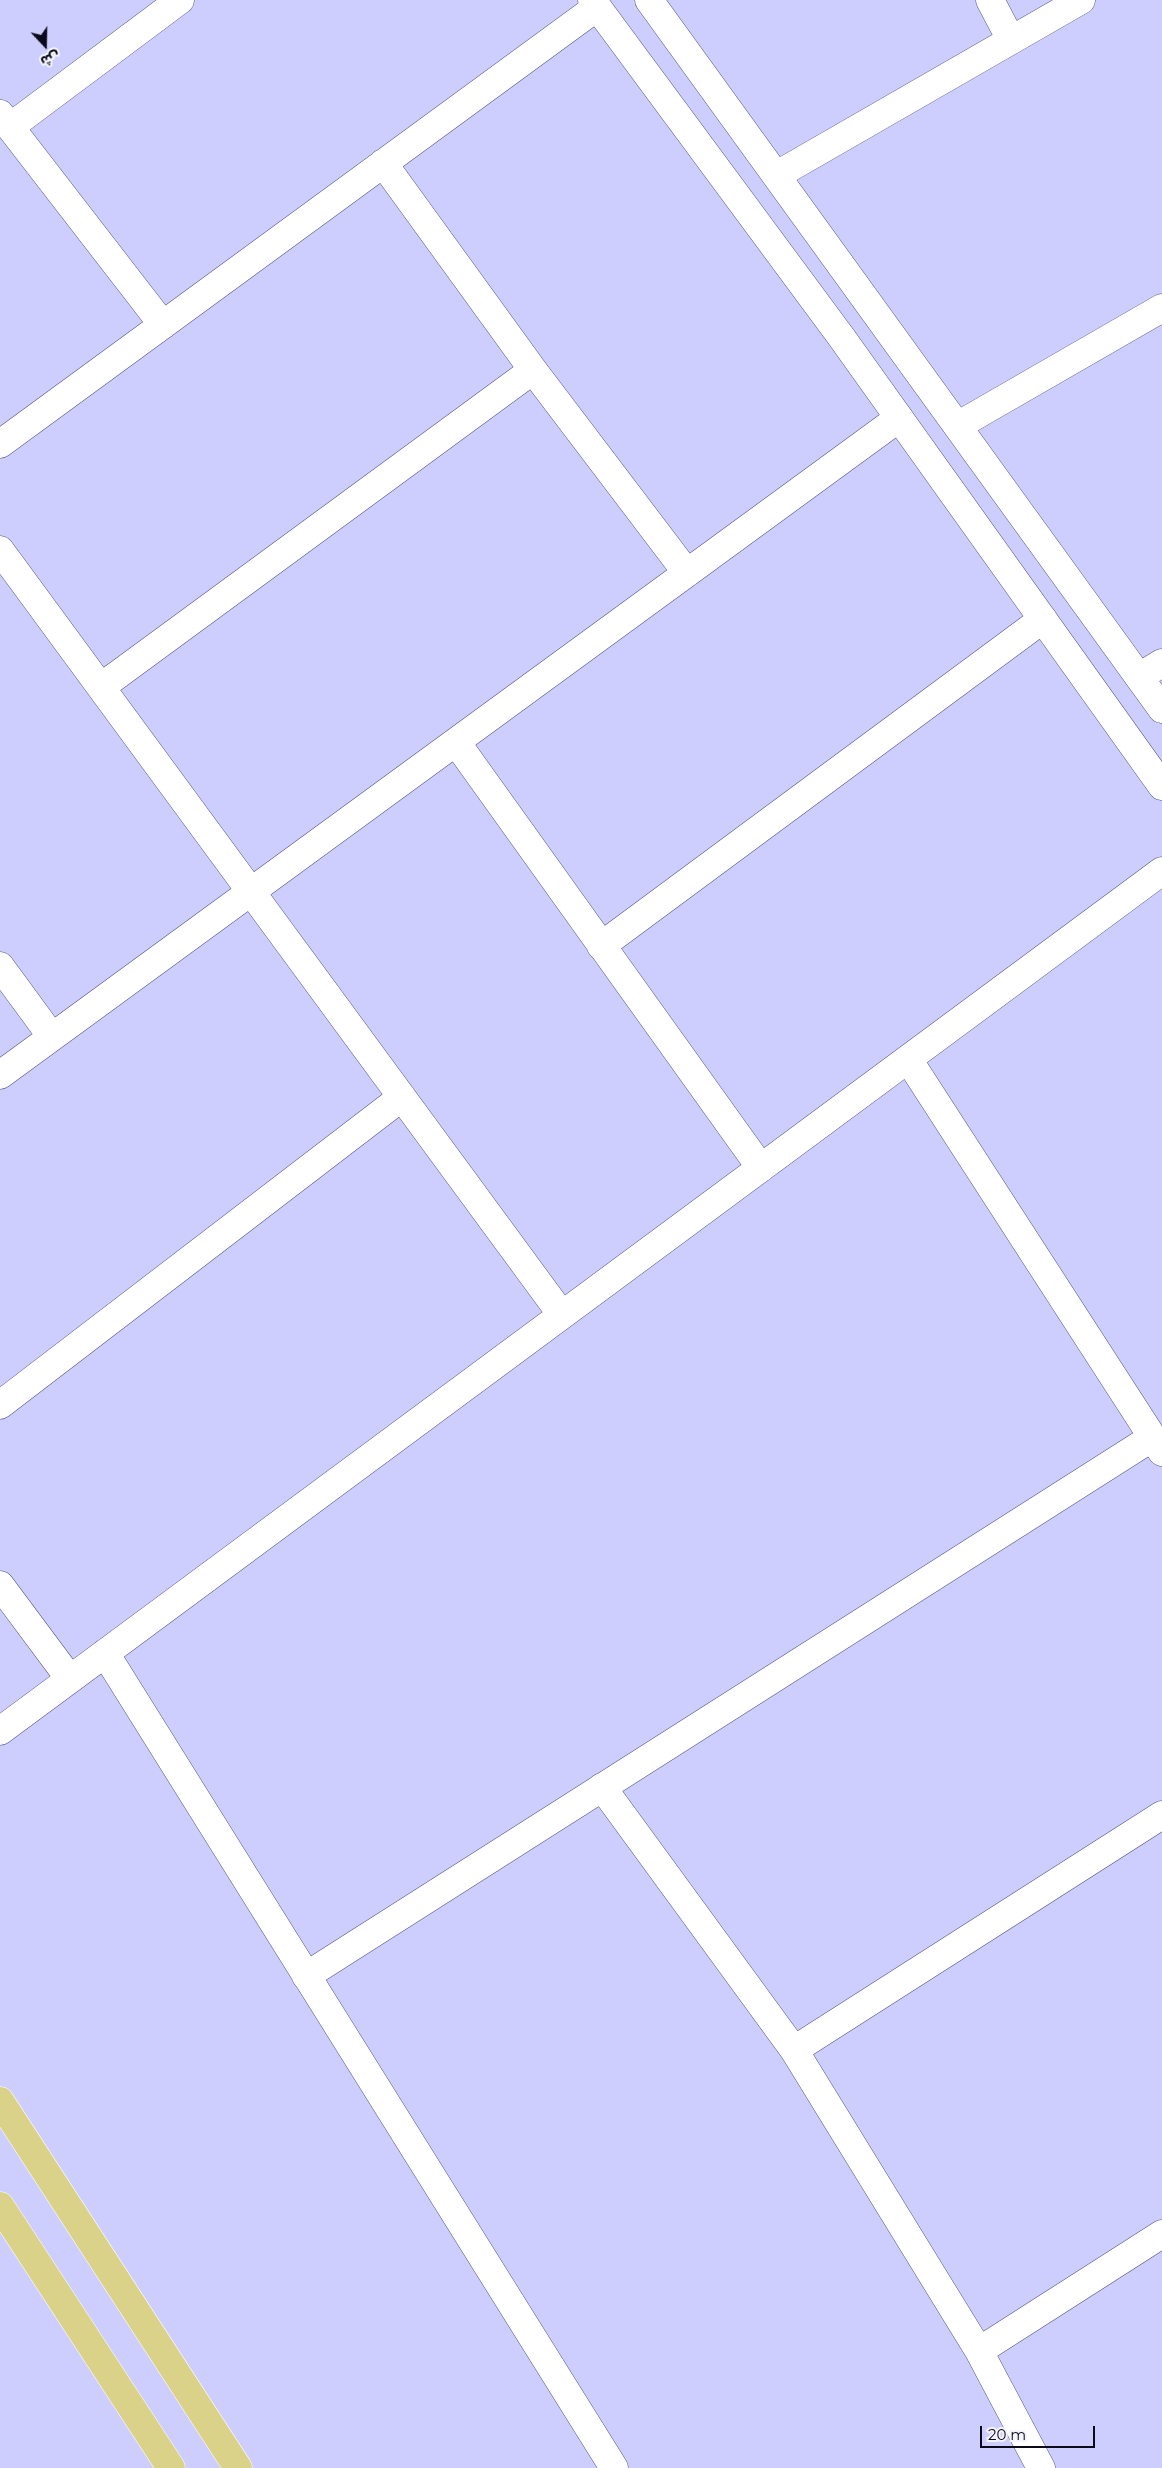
<!DOCTYPE html>
<html>
<head>
<meta charset="utf-8">
<style>
  body { margin:0 }
  #map { position:relative; width:1162px; height:2468px; overflow:hidden; background:#cdcefe; font-family:Montserrat,"Noto Sans Arabic",sans-serif }
  canvas { display:block }
  .north { position:absolute; left:20px; top:20px; width:50px; height:50px; -webkit-text-stroke:4px #f2f3fd; paint-order:stroke; rotate:159deg; font-size:14px; font-weight:700; line-height:20px; text-align:center; color:#0b0a1a }
  .north::after { content:''; display:block; margin:auto; width:18px; height:22px; background:#0b0a1a; clip-path:polygon(50% 0,100% 100%,50% 72%,0 100%) }
  .scale { position:absolute; left:980px; top:2426px; width:115px; height:22px; box-sizing:border-box; border:2px solid #0b0a1a; border-top:0; padding-left:6px; font-size:15px; line-height:18px; white-space:nowrap; color:#0b0a1a; -webkit-text-stroke:4px #f2f3fd; paint-order:stroke }
</style>
</head>
<body>
<div id="map">
<canvas width="1162" height="2468"></canvas>
<div class="north">ش</div>
<div class="scale">20 m</div>
</div>
<script>
const g = document.querySelector('canvas').getContext('2d');
g.lineJoin = 'round';
function trace(path, color, width, dash) { g.strokeStyle = color; g.lineWidth = width; g.lineCap = dash ? 'butt' : 'round'; g.setLineDash(dash || []); g.stroke(path); }
const minor = new Path2D(`
  M990 0 1011 40
  M0 114 163 325
  M10 127 180 0
  M383 163 533 370 687 573
  M777 175 1081 0
  M959 425 1162 308
  M0 444 597 7
  M0 550 562 1315
  M1139 677 1162 663
  M101 687 533 370
  M456 742 761 1168
  M601 946 1043 619
  M0 966 52 1037
  M908 1059 1162 1452
  M0 1075 899 418
  M0 1405 402 1097
  M0 1585 70 1679
  M105 1653 614 2468
  M0 1731 1162 871
  M602 1787 794 2050 979 2351 1041 2468
  M306 1976 1153 1437
  M794 2050 1162 1815
  M979 2351 1162 2234`);
const tertiary = new Path2D(`
  M592 0 842 338 1162 786
  M649 0 1162 709`);
const primary = new Path2D(`
  M0 2101 238 2468
  M0 2206 171 2468`);
trace(minor, '#575780', 29);
trace(tertiary, '#575780', 29);
trace(primary, '#fff', 29);
trace(minor, '#fff', 28);
trace(tertiary, '#fff', 28);
trace(primary, '#d9d288', 28);
</script>
</body>
</html>
